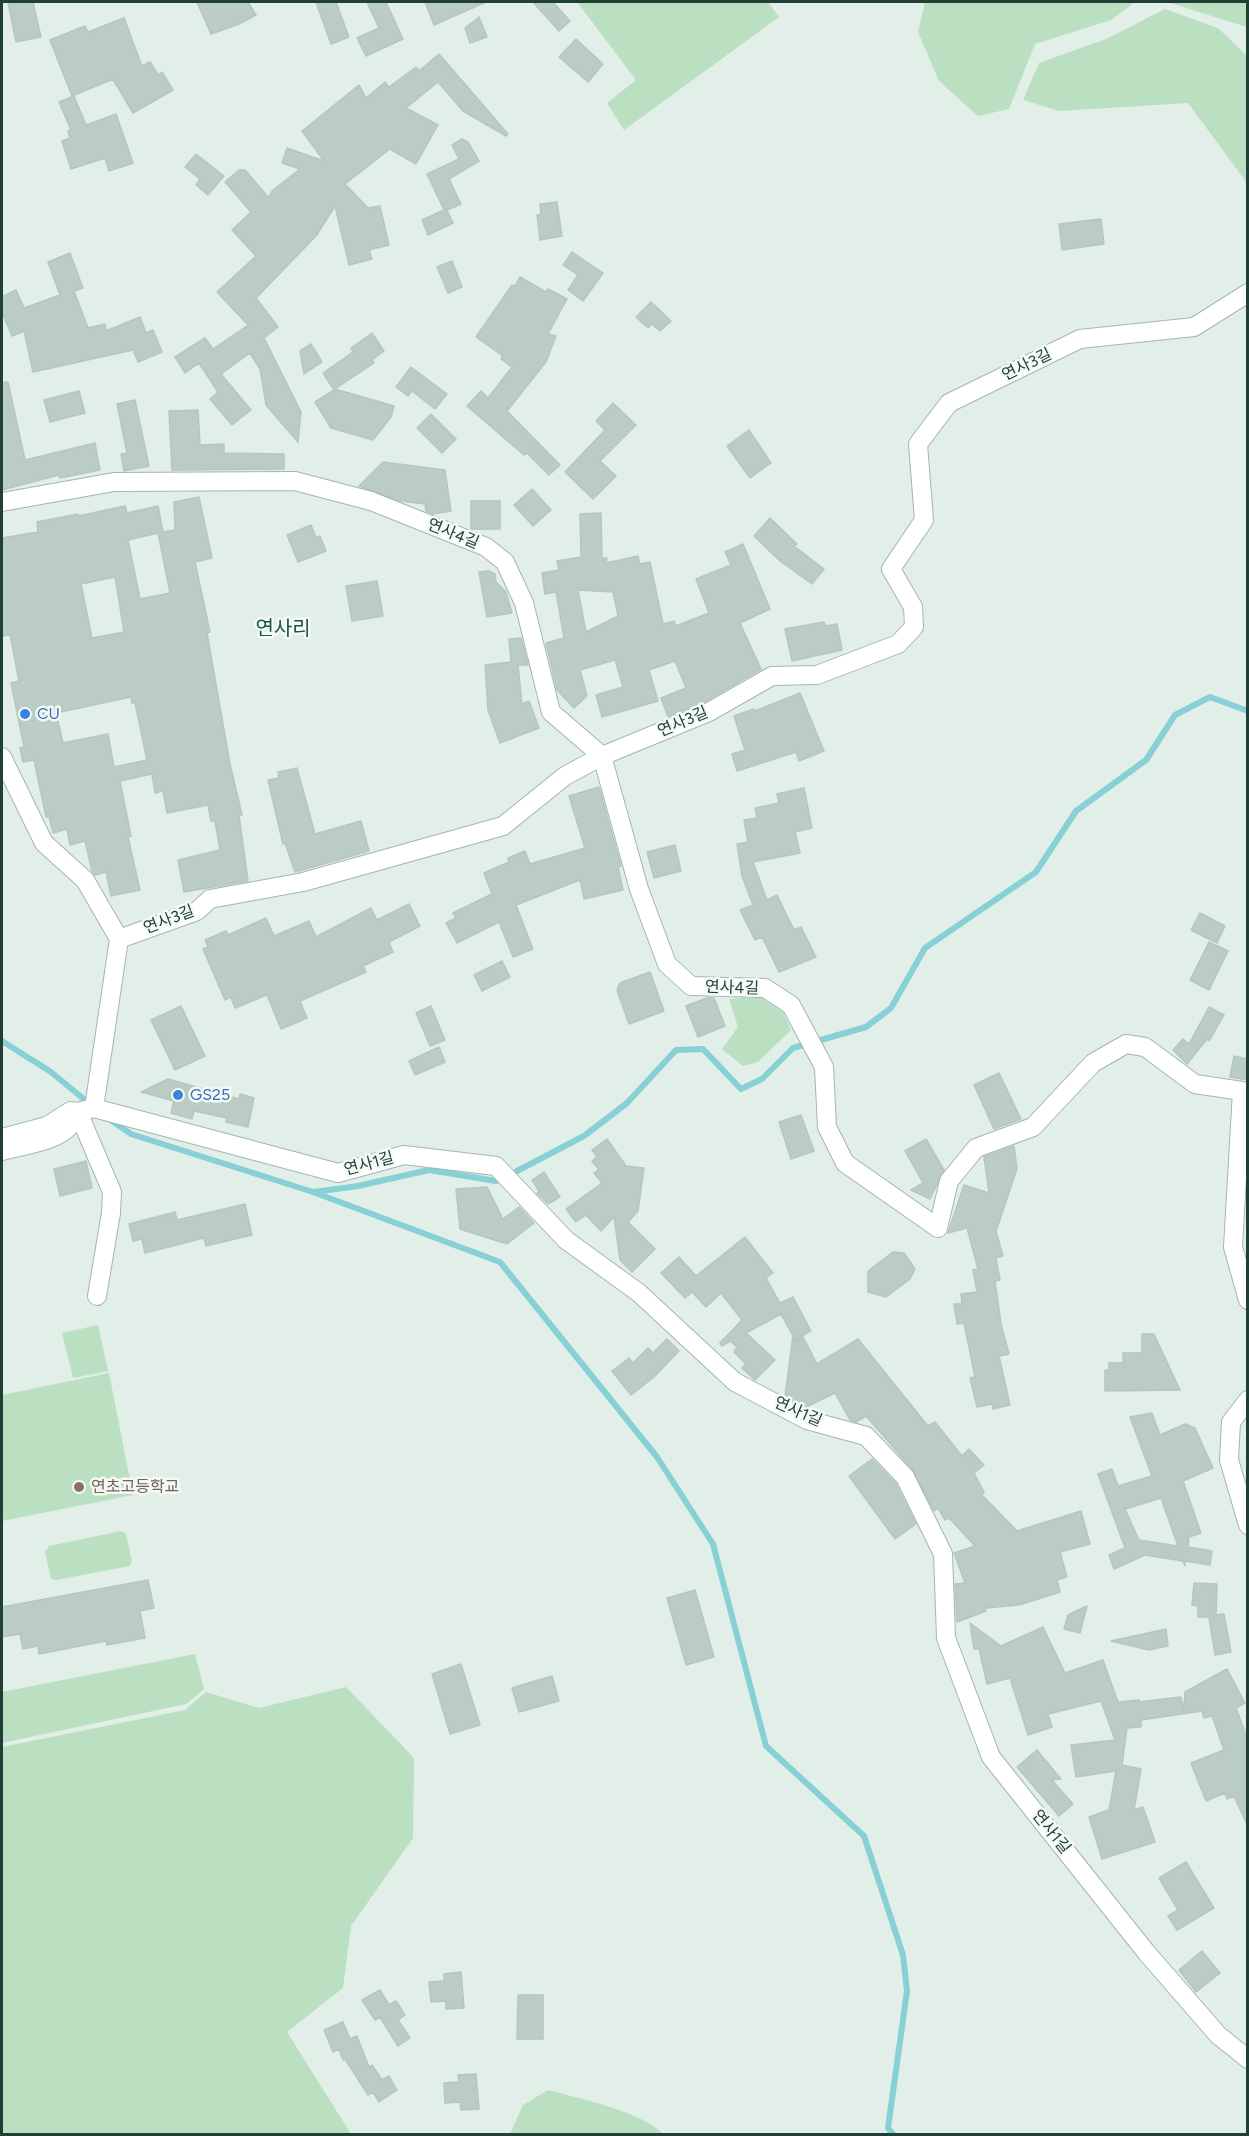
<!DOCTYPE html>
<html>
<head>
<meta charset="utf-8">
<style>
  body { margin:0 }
  #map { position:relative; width:1249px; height:2136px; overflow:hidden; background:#e2eee8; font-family:Figtree,sans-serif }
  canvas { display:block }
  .frame { position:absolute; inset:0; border:3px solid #214035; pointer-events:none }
</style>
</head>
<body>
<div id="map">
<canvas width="1249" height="2136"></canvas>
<div class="frame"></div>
</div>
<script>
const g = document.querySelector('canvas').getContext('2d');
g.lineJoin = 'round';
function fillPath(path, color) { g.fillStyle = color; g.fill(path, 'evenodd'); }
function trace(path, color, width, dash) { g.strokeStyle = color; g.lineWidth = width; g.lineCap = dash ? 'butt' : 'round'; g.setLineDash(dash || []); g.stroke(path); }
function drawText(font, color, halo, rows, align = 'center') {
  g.font = font + ' Figtree,"Noto Sans KR",sans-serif'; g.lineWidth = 5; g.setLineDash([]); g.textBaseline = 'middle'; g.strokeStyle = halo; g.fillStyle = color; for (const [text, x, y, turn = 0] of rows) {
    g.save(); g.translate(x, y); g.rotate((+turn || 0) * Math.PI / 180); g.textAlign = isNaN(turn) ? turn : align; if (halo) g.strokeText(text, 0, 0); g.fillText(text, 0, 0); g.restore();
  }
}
fillPath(new Path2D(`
  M577 2H768L779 17 624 130 607 103 636 80Z
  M925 2H1135L1111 20 1035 44 1009 109 978 116 939 81 918 32Z
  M1167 2H1247V27Z
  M1165 9 1218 28 1247 56V183L1188 103 1059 111 1023 100 1039 63 1106 39Z
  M759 996 783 1012 791 1030 758 1062 743 1066 722 1049 738 1027 729 999Z
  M98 1325 108 1371 73 1378 62 1333Z
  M109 1373 133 1495 2 1521V1395Z
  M121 1531 126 1534 132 1561 130 1566 56 1580 51 1579 45 1552 49 1546Z
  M195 1654 204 1689 186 1704 2 1743V1692Z
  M346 1687 414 1758 413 1838 351 1926 343 1988 287 2032 351 2134H2V1747L185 1710 206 1692 259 1708Z
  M548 2090C578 2098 643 2112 663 2134H510L523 2105Z`), '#bae0c1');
trace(new Path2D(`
  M2 1041 51 1072 91 1105
  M109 1119 131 1134 313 1192 500 1262 657 1457 713 1544 766 1746 864 1836 903 1955 907 1991 888 2128 893 2134
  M517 1171 584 1136 627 1103 676 1050 703 1049 741 1089 762 1079 793 1048 866 1027 891 1008 925 948 1036 872 1076 811 1146 760 1175 715 1210 697 1248 711
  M314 1192 358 1186 429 1170 496 1181`), '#86d0d6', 6);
const building = new Path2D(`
  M8 2H33L41 37 16 42Z
  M197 2H248L256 15 239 24 211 34Z
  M316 2H336L349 37 331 44Z
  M367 2H386L403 39 366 56 357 38 379 28Z
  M425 2H486L434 25Z
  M533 2H553L570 21 559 31Z
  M479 17 487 37 470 43 465 28Z
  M124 18 142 66 150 62 158 75 162 72 173 90 133 113 113 79 72 96 50 40 85 26 88 32Z
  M576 39 603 64 588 82 559 57Z
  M439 54 508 134 506 136 463 111 438 82 406 108 438 125 416 164 390 149 345 184 368 208 380 206 389 245 369 250 372 259 349 265 335 206 316 236 256 298 278 327 264 338 301 412 298 442 266 405 260 369 250 353 221 374 251 410 232 425 210 399 218 392 199 363 185 373 175 357 205 338 213 349 248 325 217 292 256 256 232 230 251 212 225 182 239 170H245L269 198 272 191 300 169 282 163 287 148 324 161 302 131 359 85 366 98 385 82 389 87 416 67 419 71Z
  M74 96 86 125 116 114 133 163 109 171 105 158 71 169 62 141 70 138 68 131 71 130 59 102Z
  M462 139 468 142 479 161 449 179 461 204 447 210 453 223 428 235 422 220 444 210 427 174 459 159 452 145Z
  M196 154 224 176 208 195 196 185 200 179 185 167Z
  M557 202 562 236 540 240 537 215 541 214 540 204Z
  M1101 219 1104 244 1062 250 1059 224Z
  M572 252 603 273 583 301 568 290 578 275 563 265Z
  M70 253 83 288 74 291 88 328 105 324 106 331 140 317 146 333 153 330 162 352 138 362 133 350 33 372 24 331 12 336 2 312V297L16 290 24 308 60 295 48 262Z
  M452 261 462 287 448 293 437 267Z
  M520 277 546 292 548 289 567 299 548 334 556 336 546 362 507 411 560 465 549 475 527 453 524 455 467 406 481 391 488 398 512 367 501 359 503 356 476 337 512 285 515 286Z
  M651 302 671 321 660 331 652 324 648 328 636 317Z
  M372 333 384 351 372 360 374 363 335 389 394 406 391 417 373 440 331 428 315 402 334 390 323 373 353 352 351 348Z
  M311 344 322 362 304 374 300 351Z
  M411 367 447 394 435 409 412 391 408 396 396 387Z
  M8 382 25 460 95 443 100 470 60 478 59 475 2 490V383Z
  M79 391 85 413 50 422 44 400Z
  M135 400 149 466 124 471 121 454 127 453 117 404Z
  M613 403 636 425 600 461 616 476 593 499 565 472 605 430 596 421Z
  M198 410 200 445 224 444V453L284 454V469L172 470 169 411Z
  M431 414 456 439 442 453 417 428Z
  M749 430 771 463 750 478 727 446Z
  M383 462 445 470 451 511 433 514 426 511 425 504 400 501 359 486Z
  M532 489 551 510 533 526 514 505Z
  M199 497 212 558 195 562 210 632 207 633 230 764 242 815H239L248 881 184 892 178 860 220 850 215 821H211L208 805 167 813 163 791 155 793 152 774 120 781 131 836 128 837 140 890 111 896 106 872 95 875 92 871 85 841 70 845 67 829 53 833 49 816 46 817 34 760 23 762 20 748 24 747 11 683 19 681 10 635 2 636V538L38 532 37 522 78 514V516L125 506 127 513 158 506 163 532 175 530 174 502ZM158 533 170 593 140 599 128 540ZM115 577 124 632 92 638 81 584ZM131 697 132 703H135L147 760 114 767 108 734 63 743 56 713Z
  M471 501H500V529H471Z
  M601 513 602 558H607L606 563 638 556 640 564 650 562 663 624 674 621 676 626 709 613 696 579 731 565 725 552 743 544 770 609 740 623 761 669 704 702 668 717 661 698 686 688 675 661 649 670 658 701 602 717 596 695 623 687 615 660 580 670 587 696 574 708 557 690 546 643 564 638 556 592 545 594 542 573 559 570 557 561 581 557 580 514ZM578 590 613 592 618 616 586 632Z
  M770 518 797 544 794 546 824 569 812 584 780 561 754 536Z
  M311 525 316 537 320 536 326 551 298 562 287 535Z
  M489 571 495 574 496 582 506 592 512 613 487 617 479 572Z
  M377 581 383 616 352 621 346 586Z
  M824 622 825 626 837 624 842 650 792 661 785 629Z
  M521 638 528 665H518L522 704 529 701 539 728 500 743 488 710 485 665 511 662 509 639Z
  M800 693 824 751 799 761 796 752 737 771 732 754 745 750 734 716 754 709 755 711Z
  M297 768 315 834 361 821 369 851 295 872 285 843 283 844 268 780 279 778 278 772Z
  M599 787 621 866 618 867 623 890 584 899 580 880 516 905 533 949 513 957 499 922 457 943 446 923 456 918 453 913 492 894 484 873 509 862 508 858 525 851 530 864 585 848 569 796Z
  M804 788 812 828 795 832 800 853 753 862 767 900 777 895 794 930 801 927 816 957 779 972 762 937 755 940 740 910 753 905 742 876 737 844 748 842 744 820 757 818 755 808 779 803 777 794Z
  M675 845 681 871 654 878 647 852Z
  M409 904 420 926 389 942 393 952 363 966 366 972 300 1001 307 1018 281 1029 267 995 235 1008 231 997 225 1000 203 949 208 947 205 940 226 931 228 935 266 918 274 936 309 921 316 937 371 908 377 920Z
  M1200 913 1225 926 1217 943 1191 930Z
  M1209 942 1228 951 1209 990 1190 980Z
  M502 961 510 977 482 991 474 975Z
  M650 972 664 1011 629 1024 617 990 620 983Z
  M707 998H714L725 1026 698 1037 686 1006Z
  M181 1006 205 1056 175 1070 151 1020Z
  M431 1006 445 1040 430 1046 416 1013Z
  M1209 1007 1224 1015 1209 1041 1207 1039 1187 1064 1173 1050 1183 1039 1189 1044Z
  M439 1047 445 1062 415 1075 409 1061Z
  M1234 1056 1248 1059V1080L1230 1077Z
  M999 1073 1021 1119 994 1129 974 1085Z
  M168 1079 239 1099 240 1094 254 1098 248 1127 226 1122 227 1118 194 1111 192 1119 171 1113 174 1101 141 1092Z
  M801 1115 814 1151 791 1159 779 1122Z
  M607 1139 626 1166 644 1168 638 1211 628 1222 655 1249 632 1272 620 1260 614 1217 601 1231 586 1215 576 1222 566 1209 602 1183 594 1173 599 1170 592 1161 597 1157 592 1150Z
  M926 1139 944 1170 930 1199 911 1190 923 1183 905 1151Z
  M1014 1146 1017 1169 996 1231 1003 1256 996 1258 1000 1280 995 1281 1001 1324 1009 1354 999 1356 1010 1405 993 1409 992 1404 977 1407 970 1378 975 1377 964 1323 957 1324 954 1304H962L961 1294 977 1292 973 1270 978 1269 967 1228 948 1233 964 1185 989 1193 984 1157Z
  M86 1161 92 1188 60 1196 54 1169Z
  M544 1172 560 1197 548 1204 537 1193 539 1191 532 1180Z
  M487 1187 503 1219 519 1207 534 1223 507 1244 460 1229 456 1189Z
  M245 1204 252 1235 206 1246 204 1238 145 1253 142 1239 133 1241 129 1224 175 1212 177 1220Z
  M745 1237 773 1273 766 1278 780 1303 793 1297 811 1331 792 1341 793 1336 781 1314 746 1333 775 1360 755 1380 742 1368 746 1364 734 1352 737 1347 730 1341 722 1346 720 1343 742 1320 721 1293 706 1307 692 1292 685 1298 661 1273 679 1257 696 1276Z
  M893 1252 904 1253 915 1269 910 1279 886 1297 868 1292V1271Z
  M1142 1334H1154L1180 1390 1105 1391V1370H1109V1363H1123V1353H1142Z
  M803 1337 817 1364 858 1339 928 1426 935 1422 962 1456 969 1449 984 1465 974 1473 984 1492 982 1495 1017 1531 1081 1511 1090 1544 1060 1552 1067 1577 1057 1580 1060 1592 1019 1605 985 1608 986 1611 957 1622 955 1584 965 1583 954 1553 975 1546 949 1518 945 1520 938 1508 934 1511 913 1470 866 1416 856 1422 850 1420 835 1393 806 1407 785 1396 792 1343Z
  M667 1339 679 1351 654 1377 631 1395 612 1371 629 1358 633 1363 648 1348 653 1353Z
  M1152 1413 1160 1435 1185 1424 1195 1428 1213 1468 1183 1481 1201 1533 1189 1537 1188 1547 1212 1551 1210 1565 1185 1561V1566L1183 1561 1145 1555 1114 1569 1109 1555 1125 1548 1098 1474 1112 1469 1118 1486 1152 1476 1130 1417ZM1161 1498 1178 1546 1139 1540 1125 1509Z
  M872 1459 896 1484 916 1524 895 1539 849 1476Z
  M148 1580 154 1608 140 1611 145 1638 107 1645 106 1641 39 1654 38 1646 23 1649 20 1634 2 1637V1607Z
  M1194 1583 1217 1584 1216 1615 1224 1614 1231 1652 1215 1655 1209 1617H1198V1606L1192 1605Z
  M695 1590 714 1657 686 1665 667 1598Z
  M1087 1606 1080 1633 1064 1629 1068 1615Z
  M970 1623 1001 1646 1043 1627 1065 1673 1103 1660 1118 1702 1139 1700V1702L1181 1697 1184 1710 1185 1692 1227 1669 1245 1703 1236 1708 1248 1740V1827L1234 1796 1227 1799 1225 1793 1206 1801 1191 1763 1224 1750 1212 1716 1204 1718 1202 1711 1141 1720V1727L1127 1728 1122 1765 1141 1769 1134 1810 1143 1807 1155 1842 1102 1859 1089 1817 1109 1810 1116 1771 1076 1777 1071 1745 1115 1740 1101 1701 1048 1714 1052 1727 1028 1735 1010 1678 987 1684 979 1649H974Z
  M1166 1629 1168 1646 1149 1650 1111 1641Z
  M461 1664 480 1725 450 1734 432 1674Z
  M552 1676 559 1701 519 1712 512 1688Z
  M1037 1750 1061 1779 1052 1780 1073 1804 1059 1816 1017 1767Z
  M1186 1862 1214 1908 1177 1930 1168 1916 1178 1910 1159 1878Z
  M1202 1951 1220 1973 1196 1992 1179 1970Z
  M461 1972 464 2008 446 2009V2001L431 2002 429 1982 444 1981V1974Z
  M380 1990 389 2005 396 2001 405 2015 398 2020 410 2038 398 2046 380 2017 375 2020 362 2000Z
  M518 1995H543V2039H517Z
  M343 2022 350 2039 357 2036 369 2067 372 2065 382 2080 389 2076 397 2090 379 2102 373 2092 368 2095 345 2059 343 2060 339 2049 333 2052 324 2030Z
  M476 2074 479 2109 461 2110 460 2102 445 2103 444 2083 459 2082 458 2075Z`);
fillPath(building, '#baccc3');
trace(building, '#b4c8be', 1.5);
const street = new Path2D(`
  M2 502 114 482 295 481 371 501 486 547 505 562 524 603 551 712 602 756 639 889 667 964 691 986 765 988 791 1005 824 1067 827 1127 845 1163 938 1228 949 1181 976 1148 1033 1127 1093 1063 1126 1044 1145 1047 1195 1084 1242 1091 1233 1247 1248 1300
  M2 757 44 843 85 880 119 939 197 911 210 899 303 882 503 826 565 776 602 756 709 712 772 676 817 675 898 644 914 627 913 607 891 569 924 520 918 444 949 403 1080 339 1194 327 1248 293
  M94 1108 119 939
  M97 1296 111 1213 112 1192 78 1112 94 1108 338 1173 404 1155 496 1166 566 1240 639 1293 735 1382 807 1420 866 1436 905 1477 943 1554 946 1638 991 1757 1146 1952 1218 2035 1248 2059
  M1248 1400 1231 1422 1229 1460 1248 1525`);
const secondary = new Path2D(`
  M2 1138 47 1126 71 1111 78 1112C69 1142 27 1144 2 1151`);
trace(street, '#a4b6af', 20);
trace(secondary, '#a0baaf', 20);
trace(street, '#fff', 18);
trace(secondary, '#fff', 18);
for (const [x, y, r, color] of [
  [25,714,6,"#3f7fe0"],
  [178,1095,6,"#3f7fe0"],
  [79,1487,6,"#8d6e63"]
]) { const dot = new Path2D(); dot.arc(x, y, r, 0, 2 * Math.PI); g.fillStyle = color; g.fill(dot); trace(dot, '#f3faf6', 2); }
drawText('16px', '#214035', '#f3faf6', [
  ["연사3길",1027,365,-26],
  ["연사4길",453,534,22],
  ["연사3길",683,722,-23],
  ["연사3길",169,920,-21],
  ["연사4길",732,988,2],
  ["연사1길",369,1164,-15],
  ["연사1길",798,1412,24],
  ["연사1길",1051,1832,51]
]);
drawText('16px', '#366cbe', '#f3faf6', [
  ["CU",37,714],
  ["GS25",190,1095]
], 'left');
drawText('16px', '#785e54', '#f3faf6', [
  ["연초고등학교",91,1487]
], 'left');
drawText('20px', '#1b5442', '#f3faf6', [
  ["연사리",283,629]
]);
</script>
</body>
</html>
